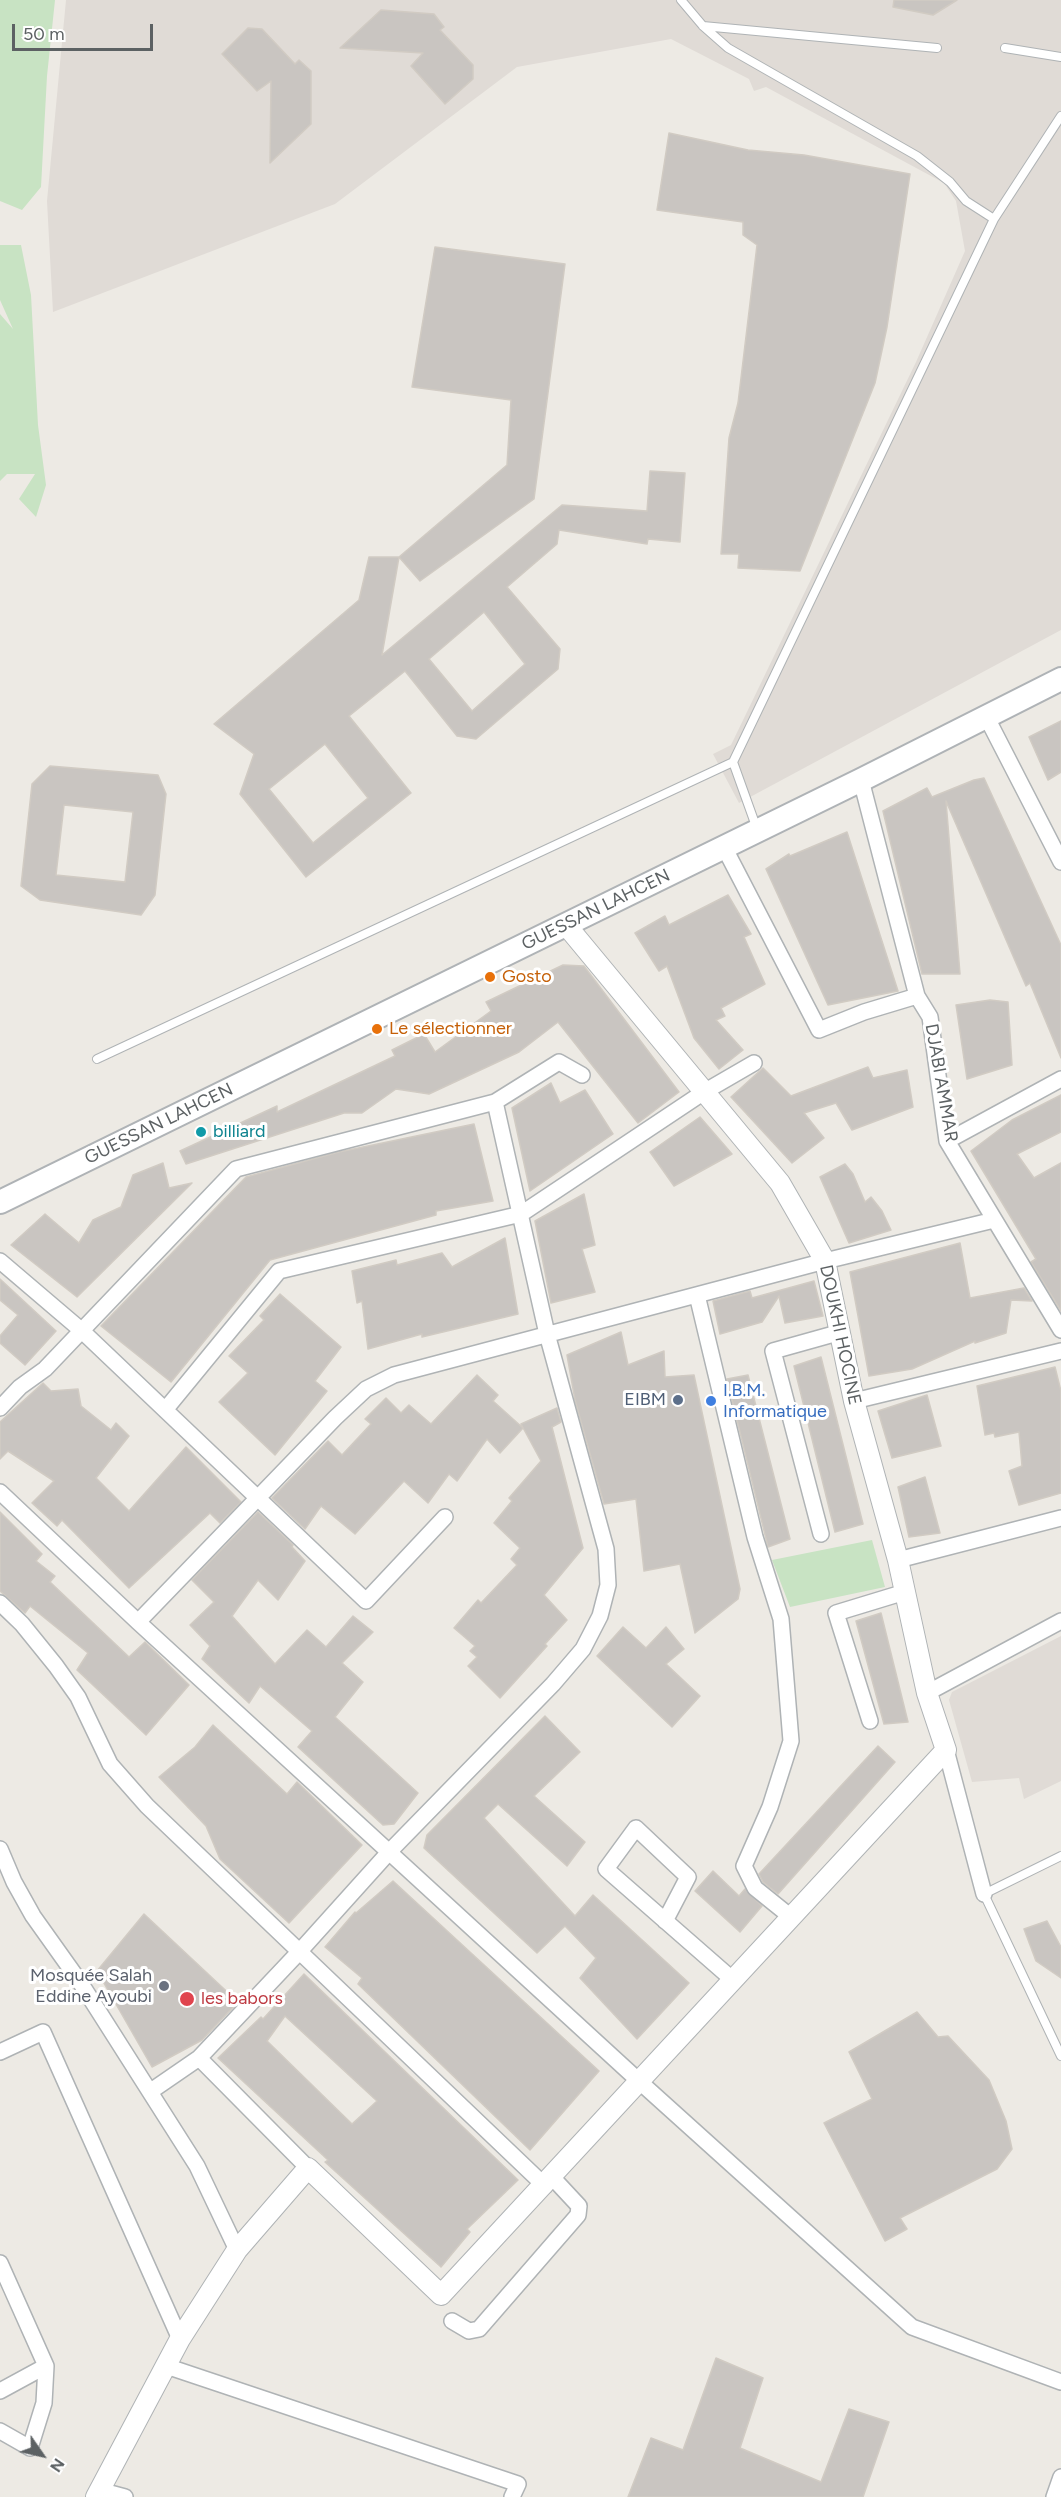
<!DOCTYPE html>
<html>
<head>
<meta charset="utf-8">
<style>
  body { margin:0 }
  #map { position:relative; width:1061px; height:2497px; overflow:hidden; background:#edeae4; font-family:Figtree,sans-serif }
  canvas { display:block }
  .north { position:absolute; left:12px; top:2425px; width:60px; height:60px; -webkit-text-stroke:4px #fff; paint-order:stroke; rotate:124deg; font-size:16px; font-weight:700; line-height:24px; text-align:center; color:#5c6163 }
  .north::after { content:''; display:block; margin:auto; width:21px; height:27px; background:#5c6163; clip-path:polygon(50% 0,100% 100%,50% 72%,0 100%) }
  .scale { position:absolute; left:12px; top:24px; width:141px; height:27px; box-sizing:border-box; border:3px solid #5c6163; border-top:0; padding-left:8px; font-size:18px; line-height:21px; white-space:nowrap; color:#5c6163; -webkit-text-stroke:4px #fff; paint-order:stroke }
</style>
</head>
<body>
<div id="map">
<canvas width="1061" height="2497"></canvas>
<div class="north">N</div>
<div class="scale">50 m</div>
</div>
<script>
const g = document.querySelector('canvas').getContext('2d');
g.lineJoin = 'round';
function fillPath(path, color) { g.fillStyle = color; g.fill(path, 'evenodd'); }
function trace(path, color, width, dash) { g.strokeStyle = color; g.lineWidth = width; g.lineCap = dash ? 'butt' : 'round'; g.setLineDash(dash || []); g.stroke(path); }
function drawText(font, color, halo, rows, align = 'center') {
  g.font = font + ' Figtree,sans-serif'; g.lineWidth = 6; g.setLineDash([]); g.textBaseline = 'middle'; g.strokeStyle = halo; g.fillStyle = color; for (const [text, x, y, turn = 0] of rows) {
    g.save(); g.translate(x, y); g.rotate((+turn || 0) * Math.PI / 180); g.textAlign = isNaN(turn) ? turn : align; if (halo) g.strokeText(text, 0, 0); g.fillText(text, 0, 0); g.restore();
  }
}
fillPath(new Path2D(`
  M66 0H1061V630L739 803 713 754 731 745 916 362 965 251 956 201 944 183 766 87 754 91 749 79 671 39 517 67 335 204 53 312 47 201Z
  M1061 1636V1781L1024 1799 1019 1778 972 1782 949 1700 952 1692Z`), '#e0dbd6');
fillPath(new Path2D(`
  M0 0H55L47 76 41 187 22 210 0 201Z
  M0 245H21L31 295 38 425 46 485 36 517 19 499 35 474H7L0 481V314L13 329 0 300Z
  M872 1540 885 1587 790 1607 772 1560Z`), '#c8e3c3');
const building = new Path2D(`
  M894 0H957L933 15 893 7Z
  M381 10 434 14 444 27 440 30 473 65V79L445 104 411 66 423 53 340 48Z
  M248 28 262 29 295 64 299 60 311 71V124L270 163 271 81 257 91 222 54Z
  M669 133 748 150 804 155 910 174 887 327 875 383 800 571 738 568 739 554H721L729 438 738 403 757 245 743 235V222L657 210Z
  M435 247 565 264 534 499 420 581 399 557 507 465 511 400 412 387Z
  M650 471 685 473 680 542 648 539 647 544 559 530 557 544 507 587 560 649 558 669 476 739 457 736 405 671 349 716 411 793 306 877 240 794 254 754 214 724 359 600 369 557H399L382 655 562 505 647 511ZM484 612 525 664 472 711 429 659ZM325 744 368 798 313 843 269 789Z
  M1061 721V772L1048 780 1029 737Z
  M50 766 158 775 166 794 155 895 141 915 40 900 21 886 32 784ZM64 805 133 812 125 882 56 875Z
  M984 778 1061 945V1058L1030 983 1026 986 946 801 960 974H922L883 811 927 788 932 797 974 780Z
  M847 832 898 991 828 1005 766 869 789 854 790 856Z
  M728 895 751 934 744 937 765 984 721 1008 725 1016 716 1020 743 1050 719 1069 694 1038 667 966 659 971 635 933 665 916 669 925Z
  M563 965 584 966 679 1092 638 1123 558 1022 519 1052 429 1094 396 1089 362 1113H344L186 1164 180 1151 277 1106V1112L395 1056 392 1050 424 1034 435 1052 491 1011 486 1002Z
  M990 1000 1008 1002 1012 1065 967 1079 956 1005Z
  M868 1067 873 1078 907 1070 913 1107 852 1130 836 1103 804 1113 824 1138 792 1163 731 1097 763 1068 791 1096Z
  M551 1083 560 1103 585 1090 613 1134 530 1191 512 1108Z
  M1061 1095V1132L1017 1154 1034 1178 1061 1163V1311L1031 1262 1036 1259 971 1151 1012 1120Z
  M700 1117 732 1154 674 1186 650 1152Z
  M474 1124 493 1201 436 1211V1215L270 1260 171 1382 101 1326 246 1177 339 1152Z
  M163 1163 169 1188 192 1183 77 1297 11 1245 45 1214 79 1243 93 1220 121 1207 133 1175Z
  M845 1164 853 1174 865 1202 871 1197 882 1211 891 1230 849 1243 820 1177Z
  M584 1194 595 1245 582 1249 595 1292 551 1303 535 1221Z
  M505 1238 518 1314 422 1337V1334L368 1349 362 1301 357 1303 352 1271 396 1260 397 1265 442 1253 452 1267Z
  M960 1243 970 1298 1024 1288 1032 1301 1011 1300 1006 1333 975 1343V1341L912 1369 869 1376 850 1272Z
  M0 1279 56 1331 25 1365 0 1343V1336L18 1315 0 1300Z
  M814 1281 823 1316 785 1323 779 1296 762 1322 720 1334 713 1301 750 1291 752 1298Z
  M280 1294 341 1347 315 1381 327 1391 275 1455 219 1402 248 1373 229 1356 264 1320 260 1316Z
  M621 1332 628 1365 664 1351 665 1377 694 1375 740 1589 738 1599 695 1633 680 1564 644 1571 636 1499 604 1504 575 1400 567 1355Z
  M821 1357 863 1524 835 1532 794 1366Z
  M1055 1367 1061 1391V1493L1019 1505 1009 1471 1022 1466 1019 1432 995 1437 994 1433 985 1435 977 1386Z
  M477 1375 498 1395 493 1401 523 1428 500 1453 487 1439 457 1481 449 1474 428 1503 404 1481 355 1534 321 1506 305 1529 272 1498 328 1441 342 1455 371 1424 365 1419 386 1398 401 1413 409 1405 431 1424Z
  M748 1375 790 1539 768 1547 727 1379Z
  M43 1383 51 1391 78 1389 81 1406 111 1430 116 1423 129 1436 96 1478 129 1511 186 1447 241 1502 220 1523 210 1513 129 1588 62 1520 57 1526 32 1503 54 1481 8 1451 0 1459V1422Z
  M927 1395 941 1446 892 1458 878 1411Z
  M557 1408 561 1422 552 1427 583 1548 544 1595 567 1620 545 1644 547 1646 500 1698 468 1666 477 1657 470 1651 475 1646 454 1628 478 1600 481 1603 517 1565 511 1559 520 1548 494 1523 512 1501 509 1498 541 1461 521 1424Z
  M925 1477 940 1533 909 1537 898 1487Z
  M0 1512 42 1554 36 1561 55 1576 50 1582 129 1657 145 1642 189 1685 146 1735 77 1670 88 1653 30 1606 25 1613 0 1591Z
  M258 1512 293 1545 292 1547 305 1561 278 1600 258 1580 232 1616 275 1664 307 1630 326 1647 353 1616 373 1632 342 1663 363 1682 335 1717 418 1793 394 1824 383 1825 298 1747 312 1731 260 1686 249 1703 202 1659 210 1646 190 1625 214 1602 192 1580Z
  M881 1613 908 1722 884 1724 856 1621Z
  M623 1627 646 1648 666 1627 684 1649 666 1664 700 1696 672 1727 597 1656Z
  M545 1716 580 1752 534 1796 585 1842 567 1866 498 1804 484 1818 575 1916 593 1895 689 1983 637 2039 580 1978 596 1958 565 1926 537 1953 424 1848 427 1835Z
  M213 1725 287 1794 297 1782 362 1845 289 1923 220 1859 206 1826 159 1777 195 1747Z
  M878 1746 895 1762 778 1894 763 1882 759 1874Z
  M713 1871 739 1896 745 1889 762 1906 740 1932 695 1891Z
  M393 1881 599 2071 530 2150 358 1984 362 1978 325 1947 355 1912 356 1913Z
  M144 1914 238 2002 202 2040 152 2067 97 1971Z
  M1047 1921 1061 1947V1978L1036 1961 1024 1929Z
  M304 1974 518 2180 467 2229 470 2232 441 2267 325 2162 328 2160 218 2058 261 2017 263 2019ZM285 2016 377 2101 352 2124 267 2041Z
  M917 2012 938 2037 948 2036 989 2080 1006 2121 1012 2149 997 2169 900 2218 907 2229 885 2241 824 2123 872 2099 849 2052Z
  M716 2358 763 2378 740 2448 821 2482 849 2409 889 2422 863 2497H628L651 2438 683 2450Z`);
fillPath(building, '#c9c5c1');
trace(building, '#d1cbc3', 1.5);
const service = new Path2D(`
  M681 0 703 26 728 48 917 156 950 182 966 201 994 219
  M703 26 937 48
  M1005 48 1061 57
  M733 762 757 829
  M97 1059 733 762 994 219 1061 116
  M1061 1856 984 1894 1061 2056`);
const minor = new Path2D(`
  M986 716 1061 862
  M861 780 917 996 930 1017 947 1141 1061 1330
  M724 847 819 1030 864 1012 917 996
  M947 1141 1061 1079
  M0 1261 81 1330 366 1601 445 1517
  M697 1295 755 1537 781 1619 791 1741 770 1807 744 1866 755 1888 791 1917
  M854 1401 1061 1351
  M0 1408 20 1387 45 1369 236 1169 495 1102 559 1062 582 1075
  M165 1410 279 1271 521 1214 704 1092 754 1063
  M0 1492 138 1622 640 2082 912 2327 1061 2382
  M821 1534 773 1351 841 1332
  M898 1560 1061 1518
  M0 1603 22 1624 56 1666 78 1697 110 1764 147 1806 545 2186
  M138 1622 335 1418 366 1389 394 1375 825 1261 994 1220
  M927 1693 1061 1621
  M870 1721 836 1613 905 1592
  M946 1750 984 1894
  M0 1849 14 1882 33 1916 80 1982 197 2166 237 2250
  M665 1921 688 1877 636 1828 606 1869 733 1980
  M0 2052 43 2032 180 2339
  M199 2058 308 2168
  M151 2091 199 2058 300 1951 390 1851 553 1684 583 1649 600 1616 608 1585 606 1549 547 1334 495 1102
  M0 2263 46 2366 44 2403 30 2448 0 2431
  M452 2321 469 2331 479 2329 578 2215 579 2206 552 2177
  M166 2366 518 2484 512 2497
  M0 2391 46 2366
  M99 2490 125 2497
  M1054 2497 1061 2477`);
const tertiary = new Path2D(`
  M96 2497 180 2339 237 2250 308 2168 441 2295 946 1750 927 1693 898 1560 854 1401 825 1261 780 1183 566 925`);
const secondary = new Path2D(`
  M0 1202 861 780 1061 679`);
trace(service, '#afb3b5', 10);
trace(minor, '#afb3b5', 18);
trace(tertiary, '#afb3b5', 22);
trace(secondary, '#afb3b6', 26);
trace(service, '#fff', 8);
trace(minor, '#fff', 15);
trace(tertiary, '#fff', 20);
trace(secondary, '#fff', 22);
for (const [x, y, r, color] of [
  [490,977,6,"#e8710a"],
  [377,1029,6,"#e8710a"],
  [201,1132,6,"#0f9aa8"],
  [678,1400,6,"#5c6f8a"],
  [711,1401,6,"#3f7fe0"],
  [164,1986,6,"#6b7280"],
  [187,1999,8,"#e0444e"]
]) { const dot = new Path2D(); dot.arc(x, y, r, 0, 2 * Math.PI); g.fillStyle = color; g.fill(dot); trace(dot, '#fff', 2); }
drawText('18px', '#5c6163', '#fff', [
  ["GUESSAN LAHCEN",596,910,-26],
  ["DJABI AMMAR",941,1083,80],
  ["GUESSAN LAHCEN",159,1124,-26],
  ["DOUKHI HOCINE",840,1335,78]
]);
drawText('18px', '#c56008', '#fff', [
  ["Gosto",502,977],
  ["Le sélectionner",389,1029]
], 'left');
drawText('18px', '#0d838f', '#fff', [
  ["billiard",213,1132]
], 'left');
drawText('18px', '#366cbe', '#fff', [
  ["I.B.M.",723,1391],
  ["Informatique",723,1412]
], 'left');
drawText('18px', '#4e5e75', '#fff', [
  ["EIBM",666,1400]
], 'right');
drawText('18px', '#5b616d', '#fff', [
  ["Mosquée Salah",152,1976],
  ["Eddine Ayoubi",152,1997]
], 'right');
drawText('18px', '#be3a42', '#fff', [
  ["les babors",201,1999]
], 'left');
</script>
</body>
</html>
